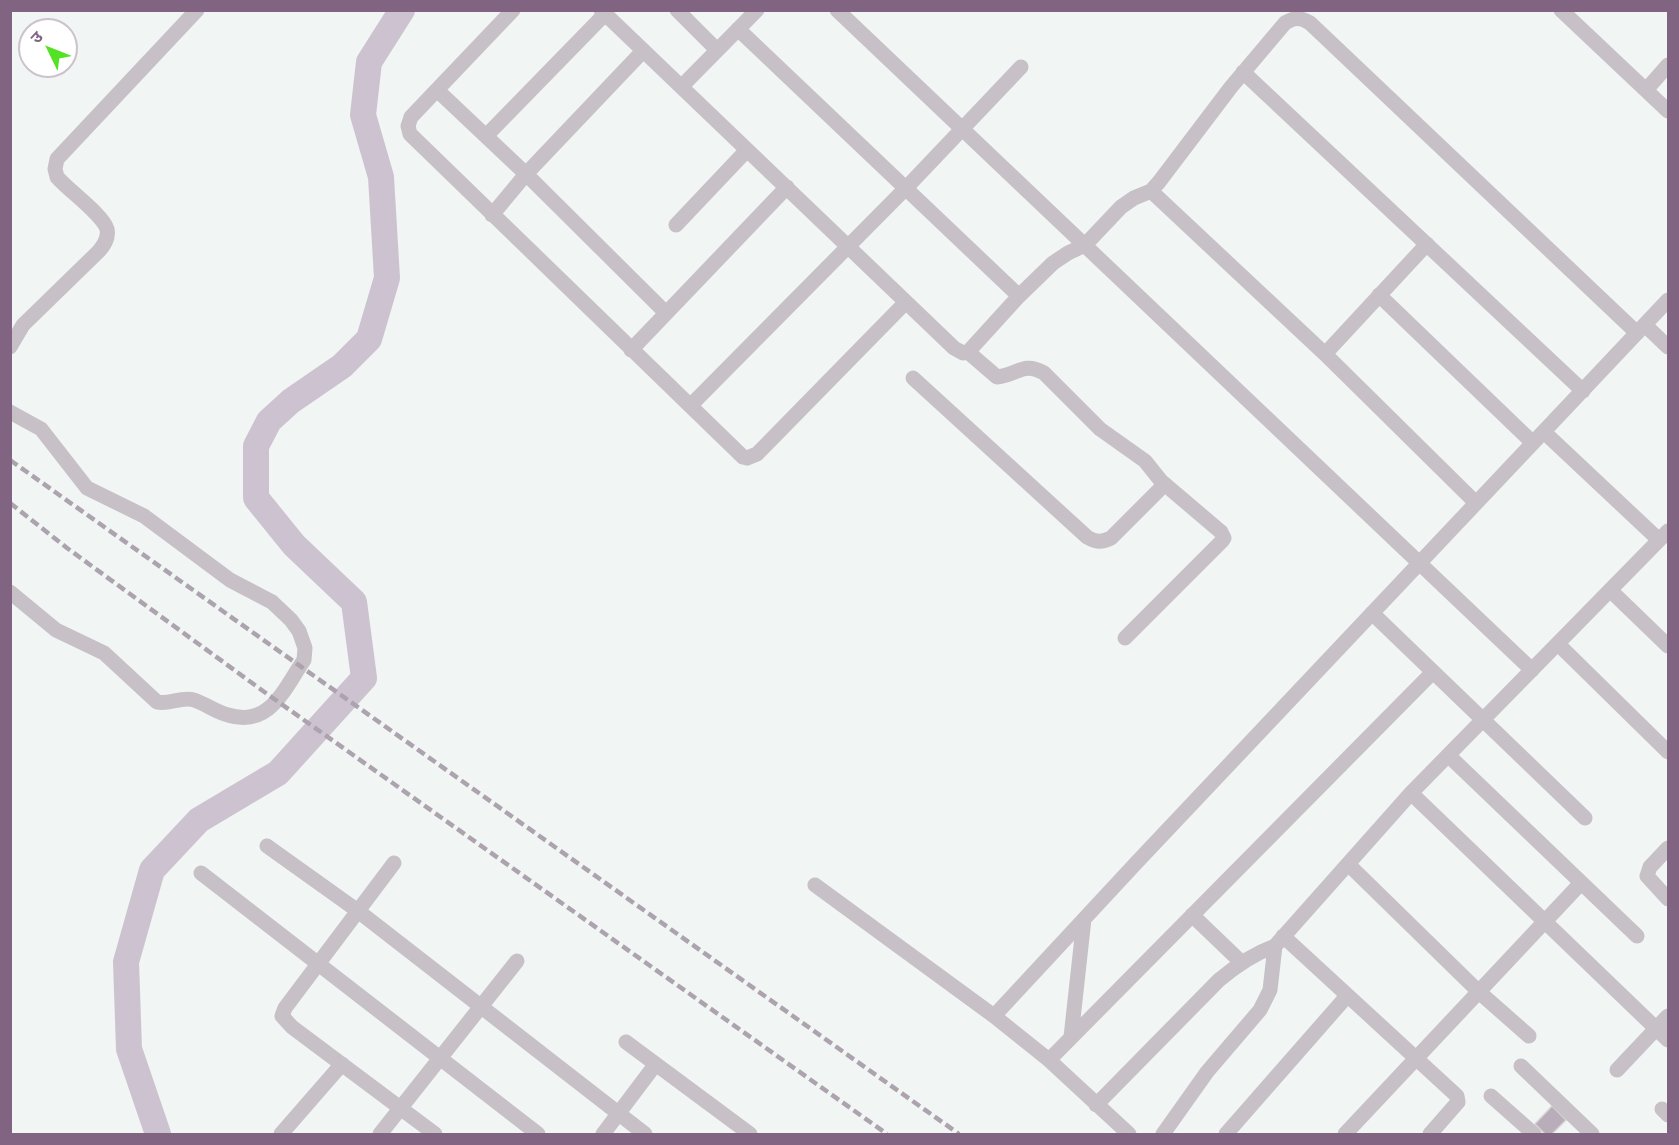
<!DOCTYPE html>
<html>
<head>
<meta charset="utf-8">
<style>
  body { margin:0 }
  #map { position:relative; width:1679px; height:1145px; overflow:hidden; background:#f1f5f3; font-family:Quicksand,"Noto Sans Devanagari",sans-serif }
  canvas { display:block }
  .frame { position:absolute; inset:0; border:12px solid #816482; pointer-events:none }
  .north { position:absolute; left:18px; top:18px; width:60px; height:60px; box-sizing:border-box; background:#fff; border:2px solid #cdc1cd; border-radius:50%; rotate:313deg; font-size:16px; font-weight:700; line-height:24px; text-align:center; color:#816482 }
  .north::after { content:''; display:block; margin:auto; width:21px; height:27px; background:#53e324; clip-path:polygon(50% 0,100% 100%,50% 72%,0 100%) }
</style>
</head>
<body>
<div id="map">
<canvas width="1679" height="1145"></canvas>
<div class="frame"></div>
<div class="north">उ</div>
</div>
<script>
const g = document.querySelector('canvas').getContext('2d');
g.lineJoin = 'round';
function trace(path, color, width, dash) { g.strokeStyle = color; g.lineWidth = width; g.lineCap = dash ? 'butt' : 'round'; g.setLineDash(dash || []); g.stroke(path); }
function fillPath(path, color) { g.fillStyle = color; g.fill(path, 'evenodd'); }
trace(new Path2D(`
  M158 1134 129 1049 126 962 152 870 199 820 278 773 364 678 354 602 294 545 256 498V446L269 421 291 401 342 366 369 339 387 278 381 177 363 115 369 62 402 10`), '#cdc3d0', 26);
const building = new Path2D(`
  M1552 1106 1566 1120 1552 1134H1545L1535 1124Z`);
fillPath(building, '#b9adba');
trace(building, '#d4d6d5', 1.5);
trace(new Path2D(`
  M513 10 411 117 408 126 410 134 743 457 747 458 757 454 906 302
  M601 10 954 348 963 353 968 352 997 377C1018 375 1023 361 1044 373L1100 429 1145 461 1161 481 1221 532 1224 538 1222 541 1125 638
  M677 10 717 50
  M837 10 1532 670
  M1561 10 1668 111
  M738 29 1019 296
  M1243 72 1583 391
  M681 87 757 10
  M437 90 526 174 666 313
  M1646 90 1668 65
  M486 136 605 14
  M1151 191 1325 354 1476 503
  M492 215 526 174 643 51
  M676 225 747 150
  M1379 295 1533 443
  M1645 325 1668 347
  M10 347 23 325 99 251C104 245 109 238 107 229 102 214 69 191 57 177L55 169 57 159 197 10
  M631 350 787 187
  M968 352 1019 296 1053 263 1068 253 1085 245 1121 207 1134 198 1151 191 1159 182 1231 87 1285 23C1295 17 1300 17 1310 23L1637 333
  M1325 354 1427 244
  M913 378 1087 537C1096 542 1101 543 1111 538L1165 484
  M691 405 906 188 1021 67
  M10 412 41 429 87 488 144 516 230 580 272 602 291 620 299 631 305 648 304 660C284 689 270 728 228 715 216 712 206 704 194 700 182 696 169 705 157 702L104 653 56 630 10 592
  M1544 432 1659 540
  M1610 590 1668 646
  M1372 613 1585 818
  M1558 644 1668 752
  M1449 756 1637 936
  M1411 793 1668 1040
  M267 846 358 911 645 1134
  M1668 848 1650 867 1647 876 1668 899
  M394 863 285 1008 282 1016 292 1027 435 1134
  M1348 864 1479 992 1529 1036
  M201 873 538 1134
  M815 885 994 1016
  M1192 915 1241 962
  M1283 936 1457 1096 1458 1102 1430 1134
  M1071 1037 1084 919
  M626 1042 750 1134
  M1049 1060 1433 672
  M1521 1066 1592 1134
  M1617 1070 1668 1016
  M1491 1096 1534 1134
  M1096 1105 1219 980C1237 965 1253 954 1275 946L1411 793 1668 531
  M1662 1109 1668 1115
  M281 1134 342 1064
  M380 1134 517 961
  M603 1134 655 1065
  M1129 1134 1049 1060 994 1016 1137 862 1668 300
  M1163 1134 1207 1072 1260 1010 1270 990 1275 946
  M1226 1134 1347 996
  M1345 1134 1581 883`), '#c7c0c7', 15);
trace(new Path2D(`
  M10 460 959 1134
  M10 503 67 548 263 691 887 1134`), '#ada3ae', 4.5, [9, 4.5]);
</script>
</body>
</html>
